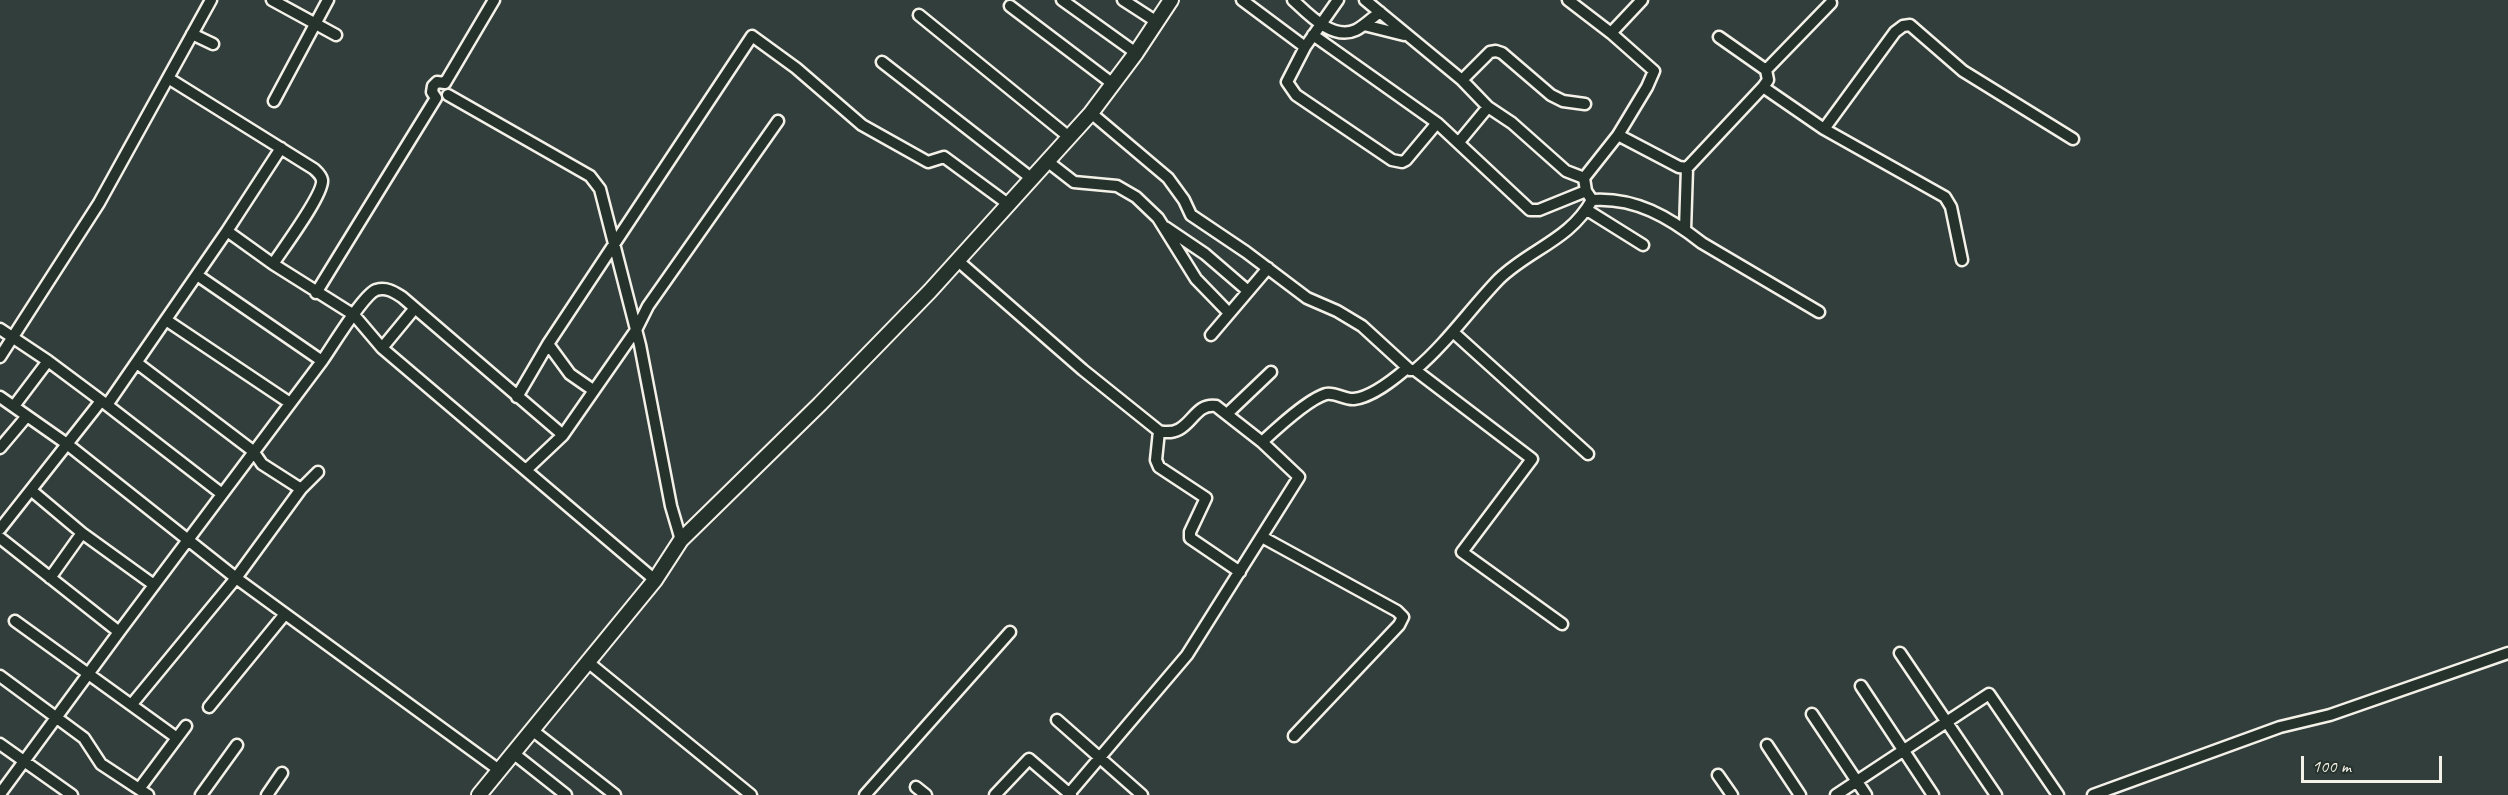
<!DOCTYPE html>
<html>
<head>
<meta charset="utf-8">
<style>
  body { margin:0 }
  #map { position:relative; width:2508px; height:795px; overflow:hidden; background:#323e3b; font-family:Caveat,sans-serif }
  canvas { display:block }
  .scale { position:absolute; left:2301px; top:756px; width:141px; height:27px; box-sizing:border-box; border:3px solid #f4f1e8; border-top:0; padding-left:8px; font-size:18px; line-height:21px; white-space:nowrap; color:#f4f1e8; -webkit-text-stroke:4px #26332d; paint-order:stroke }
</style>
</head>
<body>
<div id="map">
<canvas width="2508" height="795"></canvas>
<div class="scale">100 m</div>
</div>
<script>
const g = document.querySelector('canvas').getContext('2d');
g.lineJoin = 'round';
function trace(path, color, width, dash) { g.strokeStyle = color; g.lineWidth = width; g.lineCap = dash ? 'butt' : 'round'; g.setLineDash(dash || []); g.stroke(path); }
const minor = new Path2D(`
  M272 0 336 35
  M1062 0 1136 53
  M1123 0 1157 22
  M1242 0 1305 47 1338 0
  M1293 0C1308 14 1333 41 1356 30 1364 26 1372 18 1380 12
  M1365 0 1462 80 1488 107 1512 123 1566 171 1584 178
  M1568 0 1611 33 1642 0
  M1010 6 1113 84
  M919 15 1069 137
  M1364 25 1404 35
  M1611 33 1654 71 1647 87 1618 135
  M192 34 213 44
  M1313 35 1437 123 1530 210H1539L1586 191
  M1719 37 1766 70 1768 80 1763 87
  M1305 47 1287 82 1296 95 1392 160 1402 162 1406 160 1437 123
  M882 62 1031 178
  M1766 70 1831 3
  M168 78 314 169C317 172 321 175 322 180 324 194 282 250 273 264
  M1462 80 1490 52 1496 51 1502 53 1551 95 1563 101 1585 104
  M445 83 494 0
  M448 95 590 176 600 189 640 345 671 506 681 540
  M436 98 432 92 433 86 437 82 445 83
  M274 101 328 0
  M1091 113 1168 178 1184 200 1191 215 1246 252 1307 298 1337 311 1362 326 1410 370H1415C1447 343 1470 309 1499 279 1530 249 1570 240 1592 200L1586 191 1584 178 1618 135 1679 167 1687 168 1763 87 1824 129 1945 197 1951 207 1962 260
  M1824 129 1895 32 1903 26 1910 25 1963 71 2073 139
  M1459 142 1488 107
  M1047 161 1074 182 1117 186 1136 197 1158 218 1196 279 1229 313
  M1592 200C1635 197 1669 217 1702 243L1819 312
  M1587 210 1643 245
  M1165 227 1205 254 1248 291
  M1685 230 1687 168
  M227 231 281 148
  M957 260 1083 370 1159 431C1191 439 1191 402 1216 406L1262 442 1299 477 1187 655 1068 795
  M197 275 322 361
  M316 293 436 98
  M166 320 290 403
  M0 329 48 361 107 405 227 231 273 264 354 315 382 348 655 580
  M1453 332 1588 454
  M1211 335 1268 268
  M548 344 570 374 593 390
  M382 348 415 308
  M0 357 99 203 211 0
  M137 363 253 451 262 464 301 489
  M1415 370 1532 459 1462 552 1562 624
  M0 397 67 444 236 578 499 770
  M517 397 548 344 752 36 796 68 862 125 928 162 944 157 1008 204
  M107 405 222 494
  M14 406 48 361
  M1228 413 1271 372
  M1159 431 1156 460 1159 467 1206 498 1190 532V538L1240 572
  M1262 442C1276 429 1308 399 1326 394 1335 392 1345 400 1354 399 1372 397 1393 380 1406 369
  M0 448 27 416
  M526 470 563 435 636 330 648 306 778 121
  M32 491 82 533 154 585
  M0 529 101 401
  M1262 537 1397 611 1403 617 1399 625 1294 736
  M0 538 119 632 322 361C332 347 363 295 376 290 387 287 394 292 402 297L563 435
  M50 578 82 533
  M15 621 177 738
  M1900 653 1996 795
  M589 663 751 795
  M0 676 84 738 101 764 148 795
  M1861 686 1933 795
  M132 704 236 578 301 489 318 472
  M209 707 285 614
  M1812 714 1866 795
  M1057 720 1142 795
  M532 730 615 795
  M0 744 72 795
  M1767 745 1800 795
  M513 753 566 795
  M1718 775 1732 795
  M916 787 926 795
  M139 789 186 726
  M0 794 119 632
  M201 795 237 745
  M267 795 282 773
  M865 795 1010 632
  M995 795 1029 759 1071 795
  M1836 795 1989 694 2058 795
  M2093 795 2280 727 2330 715 2508 653`);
const tertiary = new Path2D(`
  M479 795 655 580 681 540 820 404 930 291 1091 113 1136 53 1171 0`);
trace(minor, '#f4f1e8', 15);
trace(tertiary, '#f4f1e8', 18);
trace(minor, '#26332d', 10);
trace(tertiary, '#26332d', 14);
</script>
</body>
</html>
